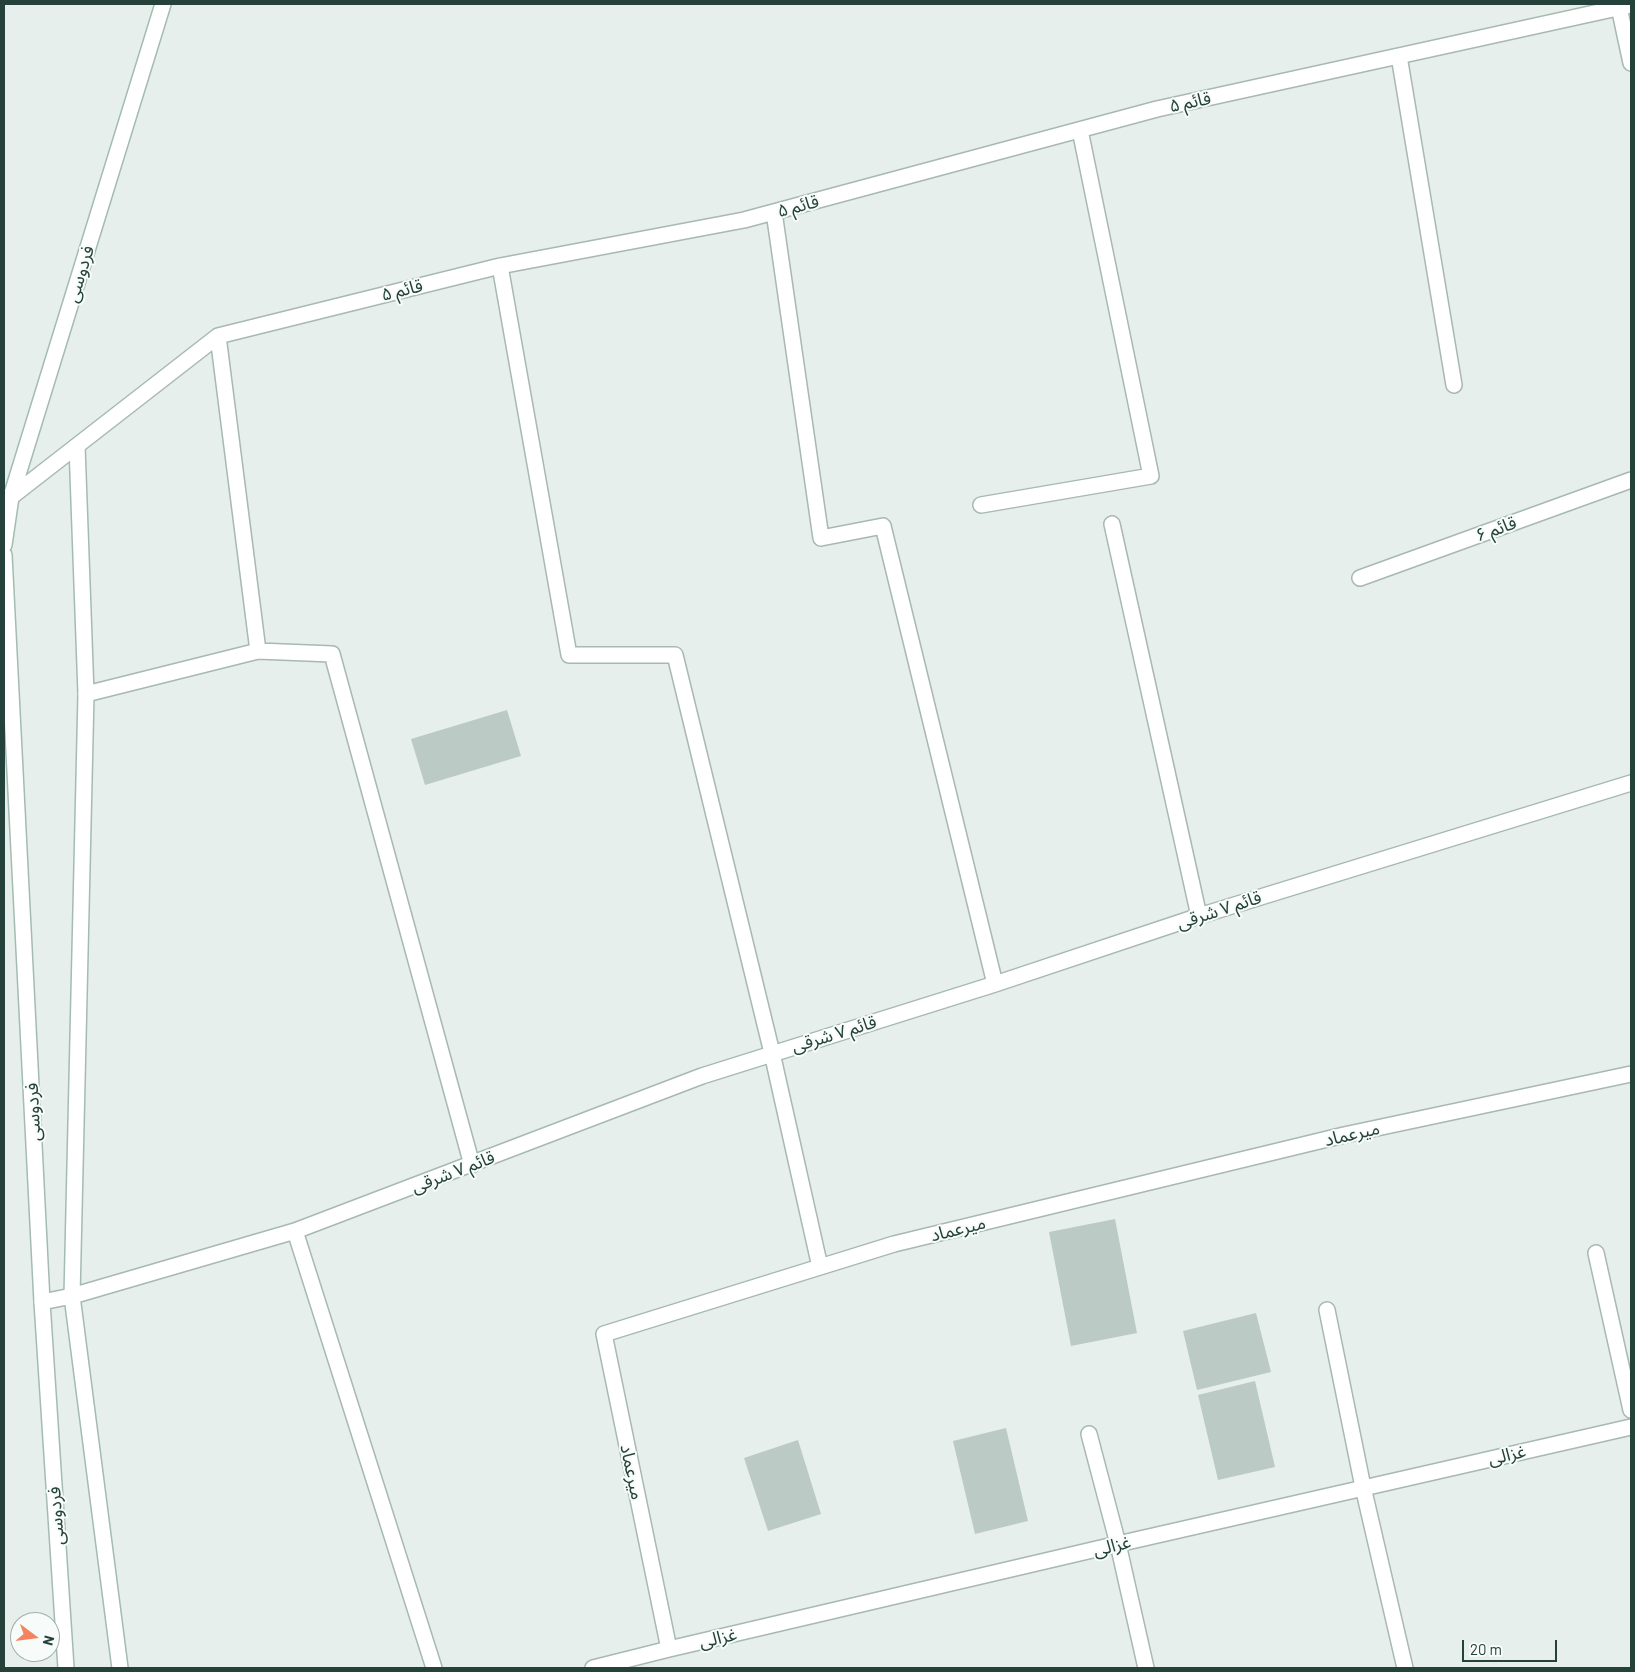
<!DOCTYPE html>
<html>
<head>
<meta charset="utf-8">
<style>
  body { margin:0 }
  #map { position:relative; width:1635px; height:1672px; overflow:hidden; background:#e6efeb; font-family:Barlow,sans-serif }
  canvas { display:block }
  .frame { position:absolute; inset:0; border:5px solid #24423a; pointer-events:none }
  .north { position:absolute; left:10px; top:1612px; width:50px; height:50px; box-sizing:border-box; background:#f7fbf9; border:1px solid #a3b1ad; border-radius:50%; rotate:105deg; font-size:14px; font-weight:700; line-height:20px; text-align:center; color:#24423a }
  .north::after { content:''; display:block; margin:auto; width:18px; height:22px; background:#f4845f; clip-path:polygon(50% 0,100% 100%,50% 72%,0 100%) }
  .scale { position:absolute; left:1462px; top:1640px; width:95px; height:22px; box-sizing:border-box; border:2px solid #24423a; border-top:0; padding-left:6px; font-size:15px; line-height:18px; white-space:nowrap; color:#24423a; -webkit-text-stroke:4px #f7fbf9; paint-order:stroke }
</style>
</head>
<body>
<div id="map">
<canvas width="1635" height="1672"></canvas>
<div class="frame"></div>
<div class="north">N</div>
<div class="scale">20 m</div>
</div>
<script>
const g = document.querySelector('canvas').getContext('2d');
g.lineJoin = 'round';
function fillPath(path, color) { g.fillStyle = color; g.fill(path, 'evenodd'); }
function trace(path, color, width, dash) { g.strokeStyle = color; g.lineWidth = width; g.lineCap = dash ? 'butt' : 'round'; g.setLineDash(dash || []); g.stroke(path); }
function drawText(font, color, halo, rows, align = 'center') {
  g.font = font + ' Barlow,"Noto Sans Arabic",sans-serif'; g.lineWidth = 4; g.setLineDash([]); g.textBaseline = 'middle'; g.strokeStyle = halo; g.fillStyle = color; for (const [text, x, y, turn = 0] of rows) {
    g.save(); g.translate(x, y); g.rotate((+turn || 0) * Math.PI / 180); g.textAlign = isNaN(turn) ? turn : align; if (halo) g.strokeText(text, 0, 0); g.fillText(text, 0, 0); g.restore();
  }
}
fillPath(new Path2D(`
  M507 710 521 756 425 785 411 739Z
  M1115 1219 1137 1333 1071 1346 1049 1232Z
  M1256 1313 1271 1372 1197 1390 1183 1331Z
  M1255 1381 1275 1467 1218 1480 1198 1395Z
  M1006 1428 1028 1521 975 1534 953 1441Z
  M798 1440 821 1514 768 1531 744 1458Z`), '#bbcac4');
const minor = new Path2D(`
  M1619 7 1631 63
  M1399 56 1454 385
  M774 212 821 538 883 526 995 984
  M500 266 569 655H675L772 1053 820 1267
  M218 336 258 651 332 654 472 1165
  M5 497H11L218 336 500 266 744 220 1157 109 1631 5
  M981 505 1151 476 1080 130
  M1112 524 1199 916
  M1360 578 1631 480
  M86 694 258 651
  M295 1231 434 1668
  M1596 1253 1631 1410
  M42 1302 72 1296 295 1231 702 1076 995 984 1199 916 1631 783
  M1327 1310 1363 1487 1405 1668
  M1089 1434 1118 1544 1146 1668
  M669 1649 604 1334 894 1244 1344 1135 1631 1074
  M593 1668 669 1649 1118 1544 1631 1427`);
const secondary = new Path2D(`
  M77 446 86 694 72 1296 120 1668
  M4 545 11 497 163 4
  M4 555 42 1302 66 1668`);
trace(minor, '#a8b8b2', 18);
trace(secondary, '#a4bbb3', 18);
trace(minor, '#fff', 15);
trace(secondary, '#fff', 15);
drawText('18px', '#24423a', '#f7fbf9', [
  ["قائم ۵",1190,102,-12],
  ["قائم ۵",798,206,-15],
  ["فردوسی",80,274,-73],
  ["قائم ۵",402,290,-14],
  ["قائم ۶",1496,529,-20],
  ["قائم ۷ شرقی",1219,910,-18],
  ["قائم ۷ شرقی",834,1034,-17],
  ["فردوسی",33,1112,-93],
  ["میرعماد",1352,1134,-13],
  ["قائم ۷ شرقی",453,1172,-21],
  ["میرعماد",958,1229,-14],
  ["غزالی",1507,1455,-13],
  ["میرعماد",632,1472,78],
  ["فردوسی",56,1516,-94],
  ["غزالی",1112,1546,-14],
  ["غزالی",718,1638,-13]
]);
</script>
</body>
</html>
